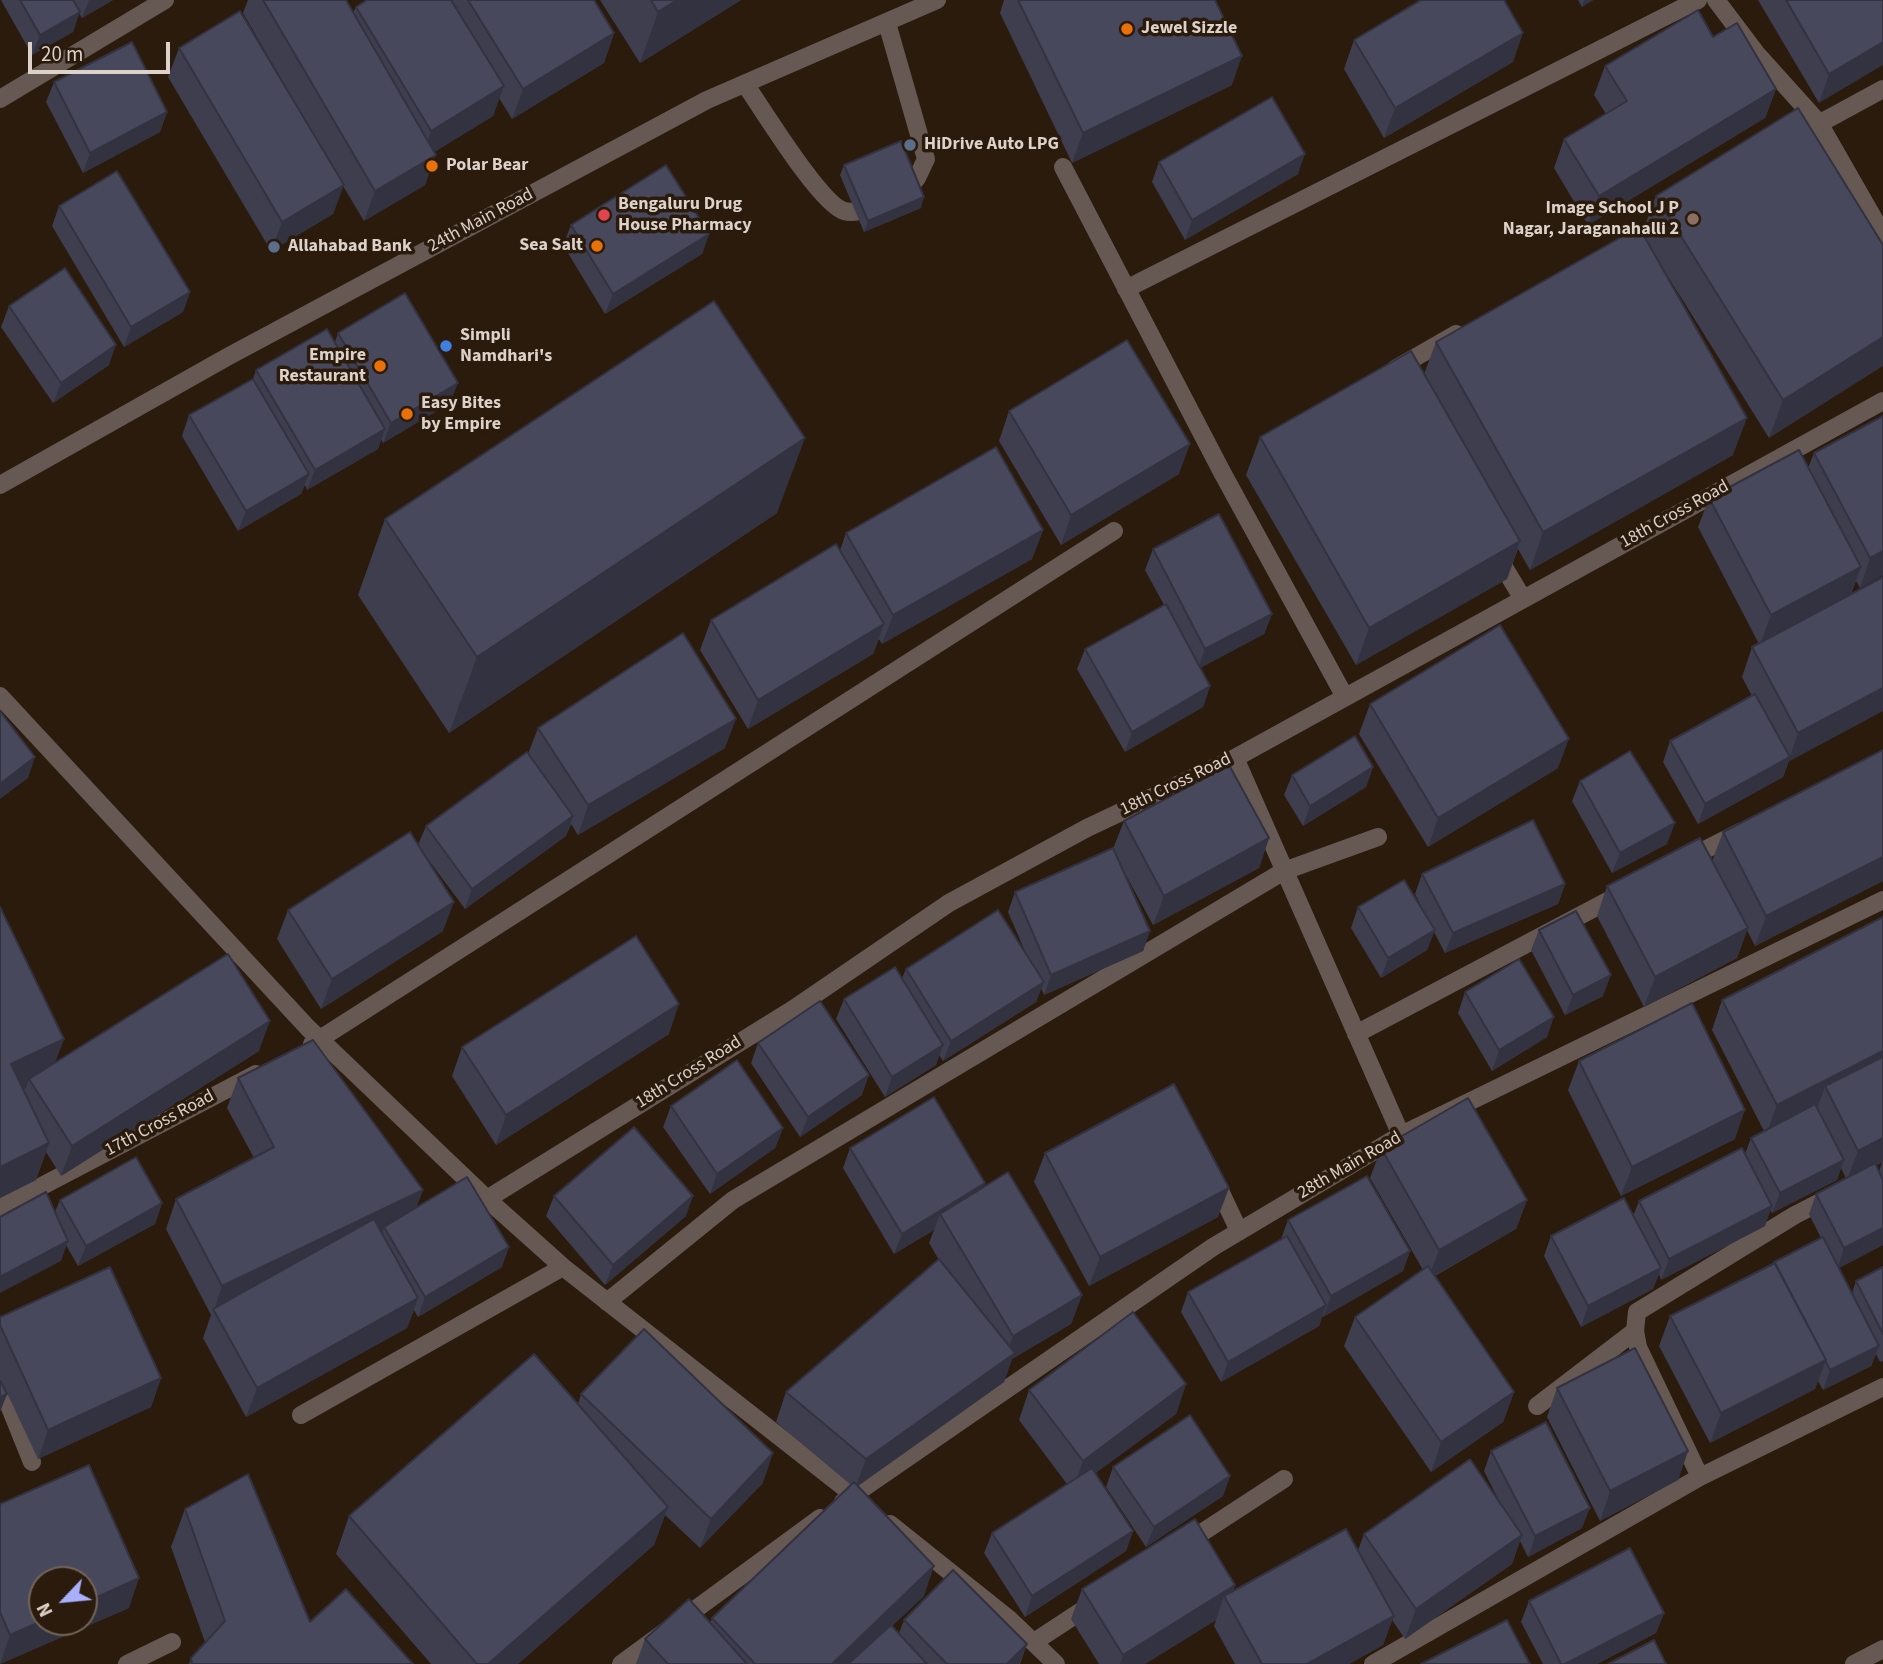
<!DOCTYPE html>
<html>
<head>
<meta charset="utf-8">
<style>
  body { margin:0 }
  #map { position:relative; width:1883px; height:1664px; overflow:hidden; background:#2a1b0d; font-family:"Source Sans 3",sans-serif }
  canvas { display:block }
  .north { position:absolute; left:28px; top:1566px; width:70px; height:70px; box-sizing:border-box; background:#2a1b0d; border:2px solid #716458; border-radius:50%; rotate:244deg; font-size:19px; font-weight:700; line-height:28px; text-align:center; color:#dcd2c9 }
  .north::after { content:''; display:block; margin:auto; width:24px; height:32px; background:#a8b0fc; clip-path:polygon(50% 0,100% 100%,50% 72%,0 100%) }
  .scale { position:absolute; left:28px; top:42px; width:142px; height:32px; box-sizing:border-box; border:4px solid #dcd2c9; border-top:0; padding-left:9px; font-size:21px; line-height:24px; white-space:nowrap; color:#dcd2c9; -webkit-text-stroke:5px #2a1b0d; paint-order:stroke }
</style>
</head>
<body>
<div id="map">
<canvas width="1883" height="1664"></canvas>
<div class="north">N</div>
<div class="scale">20 m</div>
</div>
<script>
const g = document.querySelector('canvas').getContext('2d');
g.lineJoin = 'round';
function trace(path, color, width, dash) { g.strokeStyle = color; g.lineWidth = width; g.lineCap = dash ? 'butt' : 'round'; g.setLineDash(dash || []); g.stroke(path); }
function fillPath(path, color) { g.fillStyle = color; g.fill(path, 'evenodd'); }
function drawText(font, color, halo, rows, align = 'center') {
  g.font = font + ' "Source Sans 3",sans-serif'; g.lineWidth = 7; g.setLineDash([]); g.textBaseline = 'middle'; g.strokeStyle = halo; g.fillStyle = color; for (const [text, x, y, turn = 0] of rows) {
    g.save(); g.translate(x, y); g.rotate((+turn || 0) * Math.PI / 180); g.textAlign = isNaN(turn) ? turn : align; if (halo) g.strokeText(text, 0, 0); g.fillText(text, 0, 0); g.restore();
  }
}
trace(new Path2D(`
  M887 23 926 159 917 178 902 196
  M745 84C762 108 820 204 844 211 855 214 867 209 876 206
  M1537 1406 1635 1331
  M1183 1545 1284 1479
  M1034 1642 1092 1604`), '#665853', 18);
trace(new Path2D(`
  M1716 0 1756 53 1819 123 1883 235
  M0 99 165 0
  M1791 139 1883 89
  M1063 167 1223 474 1345 697
  M1126 289 1698 0
  M1395 369 1456 334
  M1496 554 1523 599
  M0 696 308 1028 487 1199 563 1267 860 1500
  M1235 758 1401 1135
  M1687 859 1740 832
  M1356 1034 1619 895
  M312 1044 1114 531
  M1215 1180 1239 1231
  M487 1199 792 1010 949 903 1087 828 1235 758 1883 401
  M0 1208 256 1074
  M607 1302 733 1200 1284 871 1378 837
  M0 1383 32 1462
  M301 1415 563 1267
  M1700 1477 1638 1347 1635 1331 1637 1312 1795 1215 1832 1196
  M843 1502 1213 1247 1401 1135 1883 900
  M890 1524 1009 1619 1056 1664
  M127 1664 172 1642
  M621 1664 820 1518
  M1373 1664 1700 1477 1883 1387
  M1854 1664 1883 1649`), '#665853', 18);
trace(new Path2D(`
  M0 485 229 356 707 100 937 0`), '#665853', 18);
fillPath(new Path2D(`
  M1 0H113L82 18 79 13 73 32 32 55Z
  M248 0H346L353 13 356 7 367 0H594L614 33 604 63 512 119 499 98 493 116 434 152 425 185 364 221 343 186 333 214 271 251 168 77 179 48 303 117 243 13Z
  M600 0H741L640 63Z
  M1004 0H1215L1232 85 1072 163 1000 13Z
  M1578 0H1593L1582 7Z
  M1758 0H1883L1819 103Z
  M1713 37 1776 89 1765 118 1588 225 1554 168 1564 139 1606 114 1594 95 1605 66Z
  M1354 40 1513 62 1384 138 1344 69Z
  M54 82 167 112 160 132 83 173 46 102Z
  M1159 162 1298 174 1185 240 1152 182Z
  M844 165 921 208 864 232 840 175Z
  M1656 196 1883 245 1769 438 1655 256 1733 455 1530 570 1518 549 1507 579 1356 665 1246 475 1260 437 1424 374 1436 342 1642 233Z
  M59 206 190 292 183 312 124 347 52 226Z
  M571 225 709 234 702 254 605 314 563 245Z
  M9 306 109 365 53 403 1 327Z
  M338 333 450 403 383 443 381 439 378 449 307 490 305 485 301 494 238 531 182 436 189 415 253 379 256 370 335 342Z
  M1009 411 1179 474 1061 545 999 441Z
  M1883 416V575L1860 588 1856 581 1783 777 1698 824 1663 762 1670 741 1752 696 1742 677 1752 647 1759 644 1698 527 1709 498 1808 468 1814 453Z
  M777 513 449 733 358 595 385 519Z
  M1043 530 1032 559 882 644 879 639 873 654 748 729 700 650 711 620 840 550 846 533Z
  M1153 549 1272 614 1264 634 1200 668 1210 686 1203 707 1125 752 1077 669 1085 649 1164 605 1145 570Z
  M1370 704 1558 768 1428 847 1359 734Z
  M538 728 725 748 578 835 571 824 566 836 465 909 424 854 443 931 321 1009 277 939 288 910 418 845 426 826 528 754Z
  M1883 750V881L1755 946 1747 930 1737 958 1644 1007 1597 916 1607 886 1712 861 1723 832Z
  M1373 767 1366 787 1303 826 1284 795 1292 775Z
  M1580 781 1667 844 1612 873 1572 801Z
  M1124 821 1269 838 1259 868 1153 925 1121 866 1150 931 1143 951 1044 995 1041 988 1036 1002 943 1061 939 1055 936 1065 885 1097 836 1019 844 999 902 978 906 969 1027 956 1008 912 1015 892 1113 849Z
  M1422 874 1565 884 1558 904 1445 953 1434 932 1427 950 1381 978 1351 928 1358 907 1426 916 1415 894Z
  M0 907 64 1039 55 1062 259 1051 61 1176 46 1152 36 1180 0 1198Z
  M1883 917V1245L1839 1268 1852 1293 1856 1281 1883 1267V1361L1880 1362 1876 1354 1871 1366 1823 1390 1818 1381 1815 1389 1710 1443 1659 1346 1670 1316 1821 1238 1809 1214 1816 1194 1846 1178 1841 1168 1837 1180 1772 1213 1770 1210 1765 1226 1661 1280 1659 1274 1653 1289 1581 1327 1544 1256 1551 1236 1633 1216 1639 1201 1745 1154 1751 1138 1764 1131 1712 1030 1722 1000ZM1882 1162 1879 1172 1876 1166Z
  M1539 930 1603 996 1565 1015 1531 950Z
  M1465 992 1547 1037 1492 1071 1458 1013Z
  M669 1034 496 1145 452 1076 462 1047Z
  M758 1043 862 1095 800 1137 751 1063Z
  M1579 1061 1735 1139 1621 1196 1568 1090Z
  M238 1078 423 1190 416 1208 502 1267 418 1317 414 1310 407 1328 246 1417 203 1338 211 1315 166 1229 176 1199 254 1158 227 1108Z
  M671 1106 783 1128 775 1148 710 1194 663 1127Z
  M850 1148 985 1183 984 1186 1082 1295 1071 1324 1012 1359 1004 1382 858 1486 924 1596 892 1626 899 1633 904 1620 1027 1644 1020 1664H636L645 1639 710 1623 712 1618 851 1485 776 1422 786 1392 939 1260 929 1243 934 1230 894 1254 843 1168Z
  M1381 1148 1527 1200 1516 1229 1435 1276 1514 1392 1503 1422 1431 1472 1344 1346 1355 1317 1423 1270 1370 1178Z
  M1045 1153 1218 1217 1089 1286 1034 1182Z
  M554 1196 686 1216 605 1285 546 1216Z
  M60 1200 162 1203 155 1224 78 1266 66 1245 61 1261 55 1212Z
  M1288 1220 1410 1251 1403 1271 1323 1317V1315L1319 1326 1221 1382 1181 1312 1188 1292 1281 1239Z
  M0 1317 161 1378 151 1407 38 1459 0 1378Z
  M1186 1384 1176 1414 1095 1473 1133 1531 1126 1551 1025 1617 984 1553 992 1533 1067 1484 1019 1420 1029 1390Z
  M1557 1388 1688 1451 1678 1480 1600 1521 1547 1417Z
  M581 1394 763 1483 700 1548 665 1515 654 1545 518 1664H431L336 1554 349 1516 578 1404Z
  M1491 1451 1582 1528 1528 1557 1520 1541 1512 1564 1405 1639 1392 1620 1383 1645 1349 1664H1235L1214 1626 1216 1620 1145 1664H1099L1071 1619 1082 1589 1235 1585 1233 1592 1358 1550 1364 1534 1500 1503 1484 1471Z
  M1113 1467 1230 1476 1223 1496 1146 1547 1106 1487Z
  M0 1504 129 1608 0 1664Z
  M185 1509 310 1622 413 1664H189L191 1658 205 1642 171 1547Z
  M1529 1601 1664 1613 1656 1633 1597 1664H1543L1521 1622Z`), '#3e3e4f');
fillPath(new Path2D(`
  M89 0H113L82 18Z
  M677 0H741L640 63 658 12Z
  M1584 0H1593L1582 7Z
  M80 12 73 32 32 55 40 35Z
  M614 33 604 63 512 119 523 89Z
  M1523 33 1513 62 1384 138 1395 108Z
  M1883 42V65L1819 103 1829 74Z
  M1242 56 1232 85 1072 163 1083 133Z
  M504 86 493 116 420 161 431 131Z
  M1776 89 1765 118 1588 225 1599 196Z
  M167 112 160 132 83 173 90 153Z
  M1305 154 1298 174 1185 240 1192 220Z
  M436 155 425 185 364 221 375 191Z
  M344 185 333 214 271 251 282 222Z
  M924 197 921 208 864 232 868 221Z
  M709 234 702 254 605 314 613 294Z
  M190 292 183 312 124 347 131 327Z
  M1883 337V366L1769 438 1783 400Z
  M116 345 109 365 53 403 61 383Z
  M458 383 450 403 383 443 391 423Z
  M1747 418 1733 455 1530 570 1543 532Z
  M385 429 378 449 307 490 315 470Z
  M805 438 777 513 449 733 477 657Z
  M1190 444 1179 474 1061 545 1071 515Z
  M309 474 301 494 238 531 246 511Z
  M1043 530 1032 559 882 644 893 615Z
  M1520 541 1507 579 1356 665 1369 628Z
  M1883 551V575L1860 588 1870 558Z
  M1861 567 1850 597 1760 645 1771 615Z
  M1272 614 1264 634 1198 669 1205 649Z
  M884 624 873 654 748 729 758 700Z
  M1210 686 1203 707 1125 752 1132 732Z
  M1883 688V711L1788 762 1783 777 1698 824 1705 804 1790 757 1798 733Z
  M736 719 725 748 578 835 588 805Z
  M1569 739 1558 768 1428 847 1438 818Z
  M35 757 28 778 0 799V784Z
  M1373 767 1366 787 1303 826 1310 806Z
  M573 816 566 836 465 909 472 889Z
  M1675 823 1667 844 1612 873 1620 853Z
  M1269 838 1259 868 1153 925 1164 896Z
  M1883 857V881L1755 946 1766 916Z
  M1565 884 1558 904 1445 953 1453 933Z
  M454 902 443 931 321 1009 332 979Z
  M1748 928 1737 958 1644 1007 1655 977Z
  M1435 930 1427 950 1381 978 1388 958Z
  M1150 931 1143 951 1044 995 1051 975Z
  M1611 975 1603 996 1565 1015 1573 995Z
  M1044 982 1036 1002 943 1061 951 1041Z
  M679 1004 669 1034 496 1145 506 1115Z
  M1554 1017 1547 1037 1492 1071 1499 1050Z
  M270 1021 259 1051 61 1176 72 1146Z
  M64 1039 50 1076 29 1079 26 1088 0 1101 11 1064Z
  M943 1045 936 1065 885 1097 892 1077Z
  M1883 1051V1075L1825 1086 1817 1109 1766 1135 1777 1105Z
  M869 1075 862 1095 800 1137 808 1117Z
  M1745 1110 1735 1139 1621 1196 1632 1167Z
  M783 1128 775 1148 710 1194 717 1174Z
  M1883 1138V1162L1847 1180 1858 1151Z
  M49 1143 36 1180 0 1198V1167Z
  M1844 1160 1837 1180 1772 1213 1780 1193Z
  M985 1183 978 1204 940 1214 934 1230 894 1254 902 1234Z
  M1229 1188 1218 1217 1089 1286 1100 1257Z
  M423 1190 412 1219 384 1227 382 1234 214 1310 222 1286Z
  M693 1196 686 1216 605 1285 613 1265Z
  M1527 1200 1516 1229 1428 1279 1439 1250Z
  M162 1203 155 1224 78 1266 86 1246Z
  M1772 1206 1765 1226 1661 1280 1669 1259Z
  M1883 1228V1245L1837 1269 1844 1248Z
  M68 1241 61 1261 0 1293V1277Z
  M509 1247 502 1267 418 1317 425 1297Z
  M1410 1251 1403 1271 1323 1317 1331 1296Z
  M1661 1268 1653 1289 1581 1327 1588 1306Z
  M1082 1295 1071 1324 1012 1359 1004 1382 855 1488 866 1459 1004 1360 1013 1336Z
  M418 1298 407 1328 246 1417 257 1388Z
  M1326 1305 1319 1326 1221 1382 1228 1362Z
  M1879 1346 1871 1366 1823 1390 1830 1370Z
  M1826 1360 1815 1389 1710 1443 1721 1413Z
  M161 1378 151 1407 38 1459 48 1430Z
  M1186 1384 1176 1414 1073 1490 1083 1461Z
  M1514 1392 1503 1422 1431 1472 1441 1442Z
  M7 1394 0 1412V1397Z
  M1688 1451 1678 1480 1600 1521 1610 1491Z
  M773 1453 763 1483 700 1548 711 1519Z
  M1230 1476 1223 1496 1146 1547 1154 1527Z
  M668 1507 654 1545 518 1664H488Z
  M1590 1508 1582 1528 1528 1557 1535 1536Z
  M1133 1531 1126 1551 1025 1617 1032 1596Z
  M1522 1535 1512 1564 1405 1639 1416 1609Z
  M934 1566 924 1596 852 1664H832Z
  M139 1578 129 1608 0 1664 10 1635 42 1621 84 1622V1603Z
  M1235 1585 1229 1604 1224 1596 1216 1620 1145 1664H1120L1123 1655Z
  M1664 1613 1656 1633 1597 1664H1565Z
  M1394 1616 1383 1645 1349 1664H1307Z
  M1027 1644 1019 1664H1007Z`), '#323240');
const building = new Path2D(`
  M20 0H73L80 12 40 35Z
  M263 0H346L436 155 375 191Z
  M367 0H451L504 86 431 131 356 7Z
  M468 0H594L614 33 523 89Z
  M651 0H677L658 12Z
  M1018 0H1215L1242 56 1083 133Z
  M1421 0H1504L1523 33 1395 108 1354 40Z
  M1786 0H1883V42L1829 74Z
  M1698 10 1713 37 1737 23 1776 89 1599 196 1564 139 1627 101 1605 66Z
  M240 11 344 185 282 222 179 48Z
  M132 42 167 112 90 153 54 82Z
  M1272 97 1305 154 1192 220 1159 162Z
  M1798 108 1883 245V337L1783 400 1656 196Z
  M901 141 924 197 868 221 844 165Z
  M666 165 709 234 613 294 571 225Z
  M117 171 190 292 131 327 59 206Z
  M1639 227 1747 418 1543 532 1436 342Z
  M65 268 116 345 61 383 9 306Z
  M405 293 458 383 391 423 338 333Z
  M714 301 805 438 477 657 385 519Z
  M327 329 385 429 315 470 256 370Z
  M1127 340 1190 444 1071 515 1009 411Z
  M1411 351 1520 541 1369 628 1260 437Z
  M253 379 309 474 246 511 189 415Z
  M1883 416V551L1870 558 1814 453Z
  M996 447 1043 530 893 615 846 533Z
  M1799 450 1861 567 1771 615 1709 498Z
  M1219 514 1272 614 1205 649 1153 549Z
  M836 544 884 624 758 700 711 620Z
  M1883 577V688L1798 733 1752 647Z
  M1166 604 1210 686 1132 732 1085 649Z
  M1500 625 1569 739 1438 818 1370 704Z
  M683 633 736 719 588 805 538 728Z
  M1755 694 1790 757 1705 804 1670 741Z
  M0 711 35 757 0 784Z
  M1355 736 1373 767 1310 806 1292 775Z
  M1883 750V857L1766 916 1723 832Z
  M1630 751 1675 823 1620 853 1580 781Z
  M527 752 573 816 472 889 426 826Z
  M1229 765 1269 838 1164 896 1124 821Z
  M1533 820 1565 884 1453 933 1422 874Z
  M410 832 454 902 332 979 288 910Z
  M1700 838 1748 928 1655 977 1607 886Z
  M1113 848 1150 931 1051 975 1015 892Z
  M1404 880 1435 930 1388 958 1358 907Z
  M0 907 64 1039 11 1064 49 1143 0 1167Z
  M998 910 1044 982 951 1041 906 969Z
  M1576 911 1611 975 1573 995 1539 930Z
  M1883 917V1051L1777 1105 1722 1000Z
  M636 936 679 1004 506 1115 462 1047Z
  M228 954 270 1021 72 1146 29 1079Z
  M1519 959 1554 1017 1499 1050 1465 992Z
  M895 967 943 1045 892 1077 844 999Z
  M820 1001 869 1075 808 1117 758 1043Z
  M1692 1003 1745 1110 1632 1167 1579 1061Z
  M313 1040 423 1190 222 1286 176 1199 274 1147 238 1078Z
  M1883 1057V1138L1858 1151 1825 1086Z
  M737 1060 783 1128 717 1174 671 1106Z
  M1174 1084 1229 1188 1100 1257 1045 1153Z
  M934 1097 985 1183 902 1234 850 1148Z
  M1468 1098 1527 1200 1439 1250 1381 1148Z
  M1815 1104 1844 1160 1780 1193 1751 1138Z
  M634 1127 693 1196 613 1265 554 1196Z
  M1742 1148 1772 1206 1669 1259 1639 1201Z
  M136 1157 162 1203 86 1246 60 1200Z
  M1875 1163 1883 1180V1228L1844 1248 1816 1194Z
  M1008 1172 1082 1295 1013 1336 940 1214Z
  M1367 1176 1410 1251 1331 1296 1288 1220Z
  M467 1177 509 1247 425 1297 384 1227Z
  M46 1192 68 1241 0 1277V1217Z
  M1624 1198 1661 1268 1588 1306 1551 1236Z
  M374 1219 418 1298 257 1388 213 1309Z
  M1287 1236 1326 1305 1228 1362 1188 1292Z
  M1823 1237 1879 1346 1830 1370 1825 1360H1826L1774 1262Z
  M939 1259 1015 1353 866 1459 786 1392Z
  M1775 1263 1826 1360 1721 1413 1670 1316Z
  M1428 1266 1514 1392 1441 1442 1355 1317Z
  M110 1267 161 1378 48 1430 0 1325V1317Z
  M1883 1267V1334L1856 1281Z
  M1133 1312 1186 1384 1083 1461 1029 1390Z
  M644 1329 773 1453 711 1519 581 1394Z
  M1635 1348 1688 1451 1610 1491 1557 1388Z
  M534 1354 668 1507 488 1664H477L349 1516Z
  M0 1380 7 1394 0 1397Z
  M1190 1415 1230 1476 1154 1527 1113 1467Z
  M1546 1422 1590 1508 1535 1536 1491 1451Z
  M1470 1459 1522 1535 1416 1609 1364 1534Z
  M89 1465 139 1578 84 1603V1580H42V1621L10 1635 0 1612V1504Z
  M1092 1468 1133 1531 1032 1596 992 1533Z
  M248 1474 310 1622 346 1589 413 1664H192L191 1658 225 1621 185 1509Z
  M854 1482 934 1566 832 1664H755L712 1618Z
  M1195 1519 1235 1585 1123 1655 1082 1589Z
  M1346 1529 1394 1616 1307 1664H1262L1224 1596Z
  M1630 1548 1664 1613 1565 1664H1561L1529 1601Z
  M953 1570 1027 1644 1007 1664H947L904 1620Z
  M689 1599 747 1664H668L645 1639Z
  M1507 1620 1530 1664H1421Z
  M891 1625 927 1664H848Z
  M1654 1640 1666 1664H1608Z`);
fillPath(building, '#48485c');
trace(building, '#323240', 2);
for (const [x, y, r, color] of [
  [1127,29,7,"#e8710a"],
  [910,145,7,"#5c6f8a"],
  [432,166,7,"#e8710a"],
  [604,215,7,"#e0444e"],
  [1693,219,7,"#8d6e63"],
  [597,246,7,"#e8710a"],
  [274,247,7,"#5c6f8a"],
  [446,346,7,"#3f7fe0"],
  [380,366,7,"#e8710a"],
  [407,414,7,"#e8710a"]
]) { const dot = new Path2D(); dot.arc(x, y, r, 0, 2 * Math.PI); g.fillStyle = color; g.fill(dot); trace(dot, '#2a1b0d', 2.5); }
drawText('bold 18px', '#dcd2c9', '#2a1b0d', [
  ["Jewel Sizzle",1141,29],
  ["HiDrive Auto LPG",924,145],
  ["Polar Bear",446,166],
  ["Bengaluru Drug",618,205],
  ["House Pharmacy",618,226],
  ["Image School J P",1679,209,"right"],
  ["Nagar, Jaraganahalli 2",1679,230,"right"],
  ["Sea Salt",583,246,"right"],
  ["Allahabad Bank",288,247],
  ["Simpli",460,336],
  ["Namdhari's",460,357],
  ["Empire",366,356,"right"],
  ["Restaurant",366,377,"right"],
  ["Easy Bites",421,404],
  ["by Empire",421,425]
], 'left');
drawText('18px', '#dcd2c9', '#2a1b0d', [
  ["24th Main Road",481,221,-28],
  ["18th Cross Road",1675,515,-29],
  ["18th Cross Road",1176,785,-26],
  ["18th Cross Road",689,1073,-32],
  ["17th Cross Road",160,1124,-28],
  ["28th Main Road",1350,1166,-30]
]);
</script>
</body>
</html>
